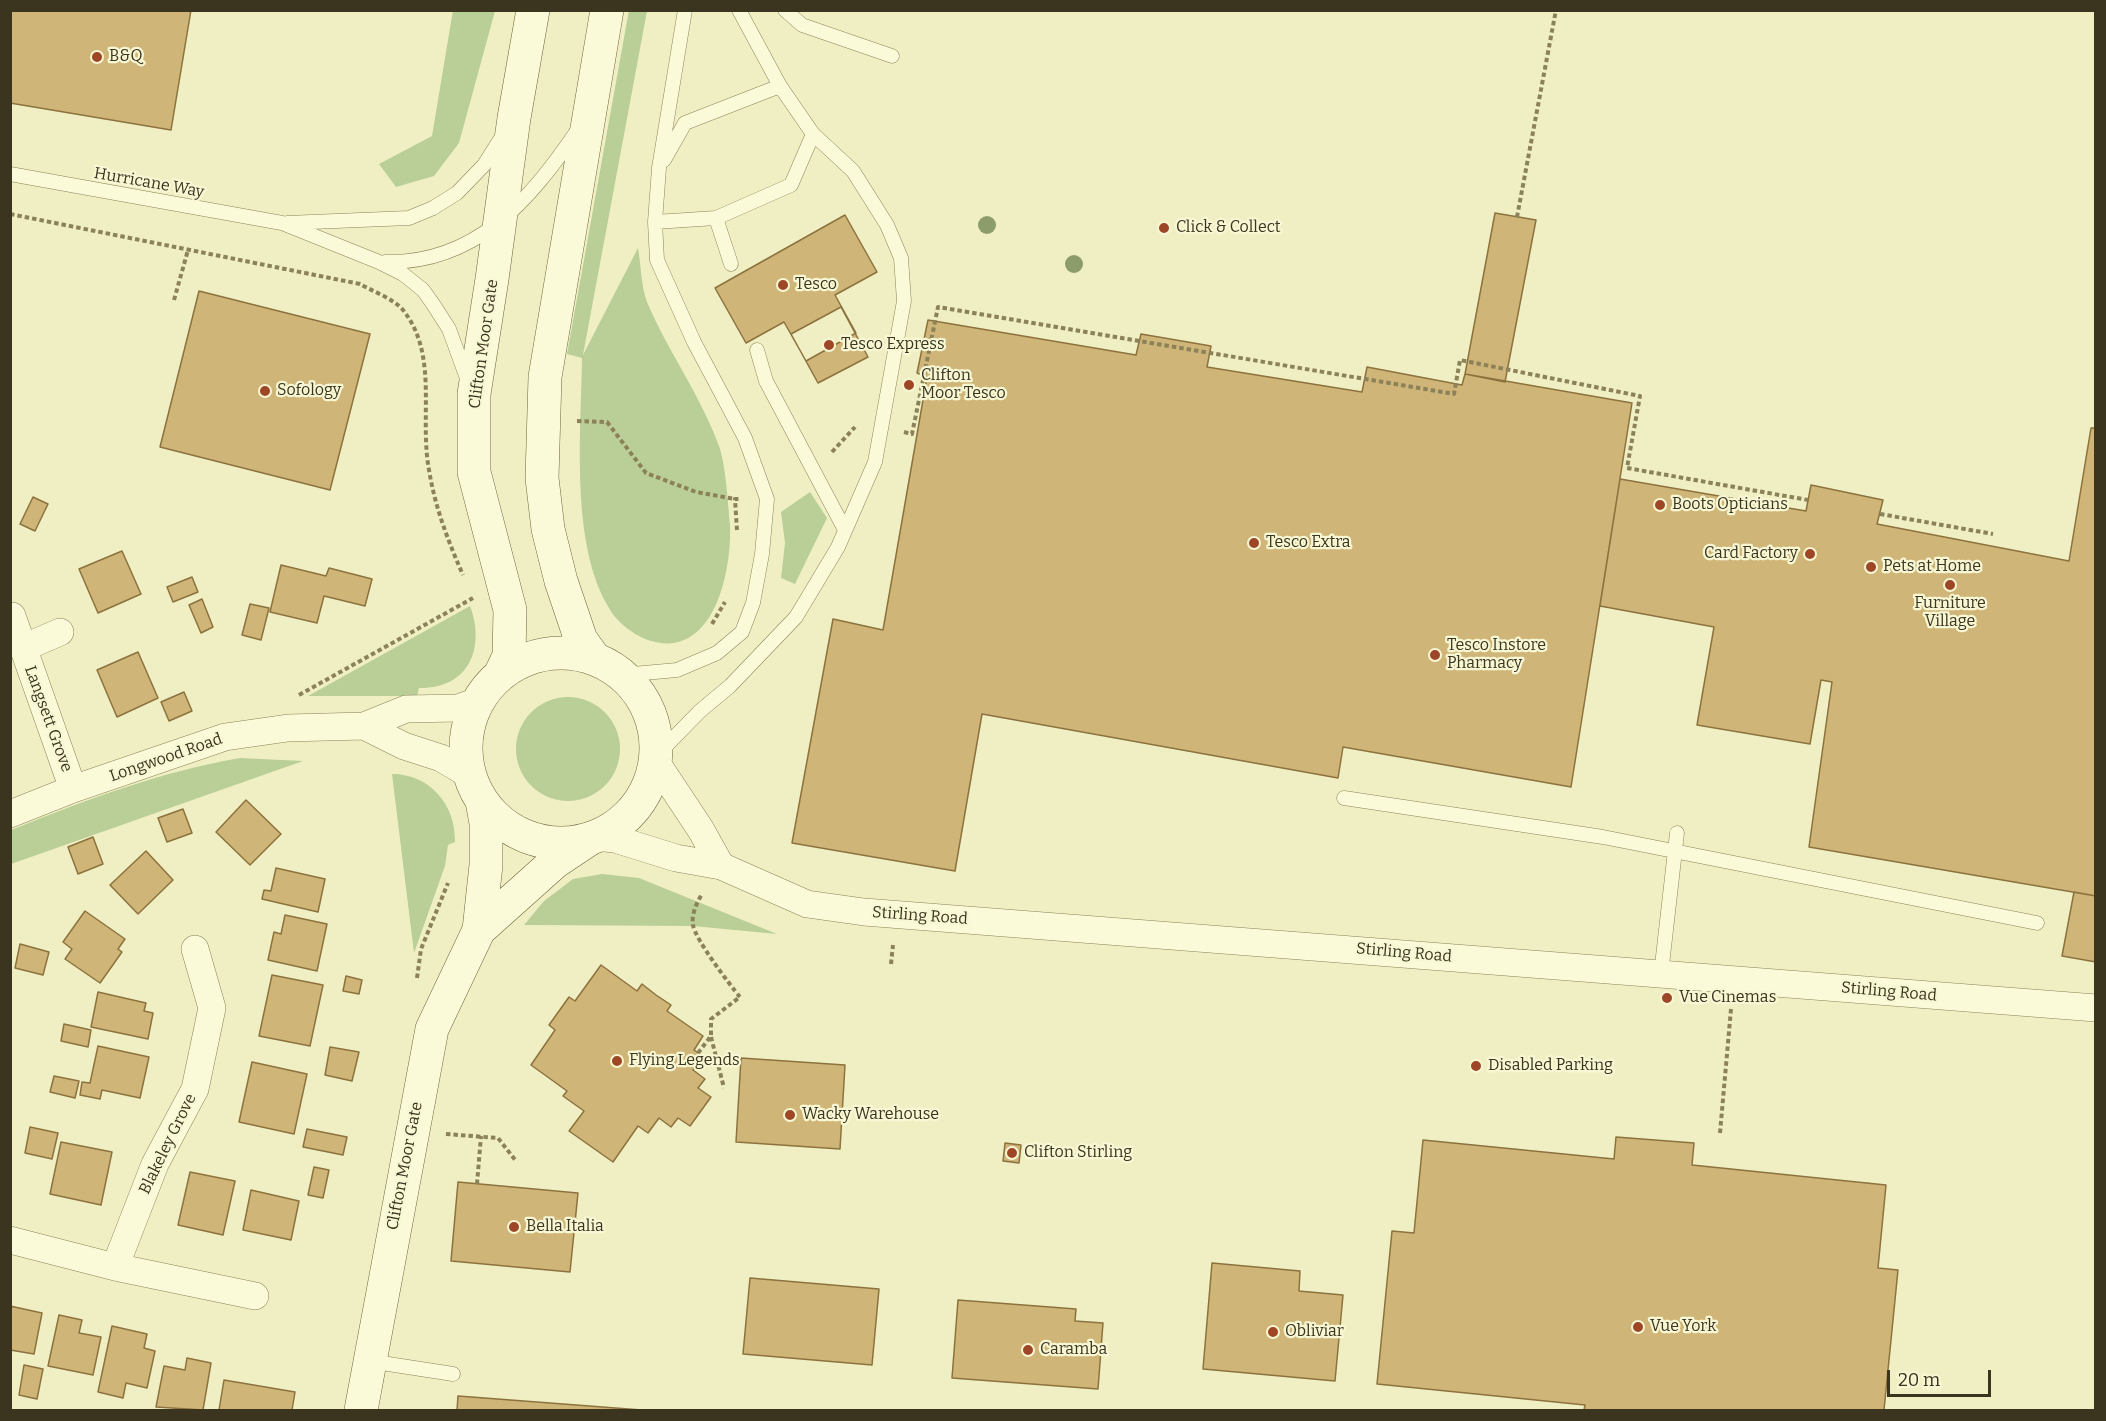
<!DOCTYPE html>
<html>
<head>
<meta charset="utf-8">
<style>
  body { margin:0 }
  #map { position:relative; width:2106px; height:1421px; overflow:hidden; background:#f0efc4; font-family:Bitter,serif }
  canvas { display:block }
  .frame { position:absolute; inset:0; border:12px solid #3b341e; pointer-events:none }
  .scale { position:absolute; left:1887px; top:1370px; width:104px; height:27px; box-sizing:border-box; border:3px solid #3b341e; border-top:0; padding-left:8px; font-size:18px; line-height:21px; white-space:nowrap; color:#3b341e; -webkit-text-stroke:4px #f7f7d4; paint-order:stroke }
</style>
</head>
<body>
<div id="map">
<canvas width="2106" height="1421"></canvas>
<div class="frame"></div>
<div class="scale">20 m</div>
</div>
<script>
const g = document.querySelector('canvas').getContext('2d');
g.lineJoin = 'round';
function fillPath(path, color) { g.fillStyle = color; g.fill(path, 'evenodd'); }
function trace(path, color, width, dash) { g.strokeStyle = color; g.lineWidth = width; g.lineCap = dash ? 'butt' : 'round'; g.setLineDash(dash || []); g.stroke(path); }
function drawText(font, color, halo, rows, align = 'center') {
  g.font = font + ' Bitter,serif'; g.lineWidth = 4.5; g.setLineDash([]); g.textBaseline = 'middle'; g.strokeStyle = halo; g.fillStyle = color; for (const [text, x, y, turn = 0] of rows) {
    g.save(); g.translate(x, y); g.rotate((+turn || 0) * Math.PI / 180); g.textAlign = isNaN(turn) ? turn : align; if (halo) g.strokeText(text, 0, 0); g.fillText(text, 0, 0); g.restore();
  }
}
fillPath(new Path2D(`
  M453 10 495 11 459 143 434 176 396 187 379 164 432 136Z
  M629 10 647 11 583 355 638 248C641 265 641 286 647 302 668 352 702 397 720 449 726 469 728 504 730 525 732 571 714 659 651 641 635 636 617 623 609 608 570 544 581 431 582 358L567 354Z
  M810 492 827 518 795 584 781 578 785 543 781 512Z
  M470 606C486 649 468 689 419 688L417 696H308Z
  M516 749a52 52 0 1 1 104 0a52 52 0 1 1-104 0Z
  M240 758 303 761 11 864V830C86 800 159 772 240 758Z
  M392 774C430 774 456 805 455 842L448 845 445 866 414 953Z
  M602 874 639 878 777 934 693 926 524 925 544 901 573 879Z`), '#b9cf97');
const building = new Path2D(`
  M10 10H191L171 130 10 103Z
  M1495 213 1536 220 1505 382 1465 374Z
  M845 215 877 272 835 295 856 333 806 361 784 322 746 343 715 288Z
  M199 291 370 334 330 490 160 447Z
  M841 307 868 357 818 383 791 334Z
  M928 320 1136 355 1141 334 1211 346 1207 367 1362 392 1367 367 1462 385 1465 374 1632 403 1571 787 1343 747 1338 778 982 714 955 871 792 843 833 619 883 630 927 377 917 373Z
  M2091 428H2096V896L1809 847 1832 682 1821 680 1810 744 1697 725 1714 627 1600 606 1620 479 1806 511 1811 485 1883 500 1877 524 2069 561Z
  M33 497 48 504 35 531 20 524Z
  M122 551 141 594 98 613 79 569Z
  M281 565 326 576 329 568 372 579 365 606 324 596 317 623 270 612Z
  M192 577 198 592 173 602 167 587Z
  M202 599 213 627 201 633 189 605Z
  M250 604 269 608 261 640 242 635Z
  M138 652 158 698 117 717 97 670Z
  M184 692 192 711 169 721 161 702Z
  M246 800 281 834 250 865 216 832Z
  M183 809 192 833 167 842 158 818Z
  M93 837 103 864 78 874 68 847Z
  M146 851 173 880 138 914 110 885Z
  M276 868 325 879 318 912 262 899 264 890 271 891Z
  M2074 892 2096 896V962L2062 956Z
  M85 911 125 939 118 949 122 952 100 983 65 959 72 949 63 942Z
  M285 915 327 924 317 971 268 960 274 932 281 934Z
  M20 944 49 952 43 975 15 968Z
  M601 965 637 991 642 984 656 995 671 1005 667 1011 703 1036 694 1050 703 1056 693 1070 705 1079 698 1088 711 1097 690 1126 678 1118 671 1127 659 1118 648 1133 638 1126 613 1162 569 1131 584 1111 563 1096 567 1091 531 1065 555 1030 549 1025 569 997 575 1001Z
  M272 975 323 985 310 1046 259 1036Z
  M346 976 362 980 359 994 343 991Z
  M98 992 146 1003 144 1011 153 1013 148 1039 91 1027Z
  M64 1024 91 1030 88 1047 61 1041Z
  M98 1046 149 1057 140 1098 102 1090 100 1099 80 1095 82 1082 90 1083Z
  M330 1047 359 1052 352 1081 325 1075Z
  M741 1058 845 1065 840 1149 736 1142Z
  M252 1062 307 1074 294 1134 239 1122Z
  M54 1076 79 1081 75 1098 50 1092Z
  M30 1127 58 1133 52 1159 25 1153Z
  M307 1129 347 1137 343 1155 303 1147Z
  M1616 1137 1694 1143 1692 1165 1886 1185 1878 1268 1898 1270 1884 1410H1584L1585 1405 1377 1384 1392 1231 1414 1233 1423 1140 1614 1159Z
  M61 1142 112 1152 101 1205 50 1194Z
  M1005 1143 1021 1145 1019 1163 1003 1161Z
  M314 1167 329 1170 323 1198 308 1195Z
  M190 1172 235 1181 223 1235 178 1225Z
  M458 1182 578 1193 570 1272 451 1261Z
  M251 1190 299 1201 291 1240 243 1230Z
  M1212 1263 1300 1271 1299 1291 1343 1295 1335 1381 1203 1369Z
  M750 1278 879 1289 872 1365 743 1354Z
  M958 1300 1076 1309 1075 1321 1103 1323 1098 1389 952 1378Z
  M10 1306 42 1313 34 1354 10 1350Z
  M59 1315 82 1320 79 1333 101 1337 93 1375 48 1366Z
  M112 1326 147 1334 144 1348 155 1351 147 1388 126 1383 123 1398 98 1392Z
  M187 1358 211 1363 203 1410 156 1407 164 1366 185 1370Z
  M24 1365 43 1369 37 1399 19 1395Z
  M224 1380 295 1392 292 1410H219Z
  M458 1396 642 1410H457Z`);
fillPath(building, '#d0b578');
trace(building, '#8c733e', 1.5);
const lane = new Path2D(`
  M785 10 802 25 892 56
  M664 160 685 123 780 86
  M10 174 282 223 379 262 403 274 423 290 433 304 449 329 468 381
  M716 218 731 264
  M655 222 716 218 791 185 813 134
  M287 223 409 218 433 208 457 193 484 165 503 135
  M385 262C476 264 530 200 577 131
  M757 350 766 381 845 530
  M622 675 677 670 717 653 742 632 753 603 762 554 767 499 745 438 694 342 657 260 655 222 659 168 685 10
  M657 755 700 711 730 686 796 617 838 547 875 462 904 301 901 258 887 225 853 171 813 134 780 86 739 10
  M1344 798 1603 837 2037 923
  M1661 974 1677 833
  M369 1361 453 1374`);
const street = new Path2D(`
  M12 616 73 789
  M23 648 60 632
  M364 726 406 709 458 708 478 701
  M656 762 701 830 721 866
  M10 814 73 789 225 737 288 728 364 726 404 746 441 758 470 775
  M595 837 615 839 676 858 721 866 807 904 864 912 2096 1008
  M10 1240 115 1267 255 1296
  M115 1267 155 1164 195 1089 212 1008 195 949`);
const secondary = new Path2D(`
  M466 748a95 95 0 1 1 190 0a95 95 0 1 1-190 0Z
  M594 658 581 640 561 581 548 529 542 478 545 377 607 10
  M500 675 509 656 510 610 474 472V394L492 279 514 118 533 10
  M479 930 555 862 588 840
  M361 1410 432 1029 479 930 486 865V823L482 801`);
trace(lane, '#8c8259', 15);
trace(street, '#8c8259', 28);
trace(secondary, '#6e633c', 34);
trace(new Path2D(`
  M10 214 360 284C372 291 394 299 403 310 439 355 419 417 429 470 435 507 448 541 463 575
  M1517 217 1556 10
  M174 300 188 250
  M577 421 607 422 646 473 696 492 735 499
  M904 432 912 434 938 307 1454 394 1460 360 1640 396 1627 468 1808 500
  M832 452 855 427
  M1880 514 1993 534
  M737 530 735 499H741
  M712 624 725 602
  M299 695 473 598
  M891 964 893 945
  M417 978 421 949 448 883
  M711 1037 724 1088
  M698 1053 711 1036V1019L740 997C730 985 695 939 693 925 691 915 697 902 702 894
  M1720 1133 1731 1009
  M446 1134 498 1138 516 1161
  M477 1184 481 1136`), '#8c8259', 4, [4.5, 3]);
trace(lane, '#fafad8', 14);
trace(street, '#fafad8', 27);
trace(secondary, '#fafad8', 33);
g.fillStyle = '#8d9c6b';
for (const [x, y] of [
  [987,225],
  [1074,264]
]) { g.beginPath(); g.arc(x, y, 9, 0, 2 * Math.PI); g.fill(); }
for (const [x, y, r, color] of [
  [97,57,6,"#9e4726"],
  [1164,228,6,"#9e4726"],
  [783,285,6,"#9e4726"],
  [829,345,6,"#9e4726"],
  [909,385,6,"#9e4726"],
  [265,391,6,"#9e4726"],
  [1660,505,6,"#9e4726"],
  [1254,543,6,"#9e4726"],
  [1810,554,6,"#9e4726"],
  [1871,567,6,"#9e4726"],
  [1950,585,6,"#9e4726"],
  [1435,655,6,"#9e4726"],
  [1667,998,6,"#9e4726"],
  [617,1061,6,"#9e4726"],
  [1476,1066,6,"#9e4726"],
  [790,1115,6,"#9e4726"],
  [1012,1153,6,"#9e4726"],
  [514,1227,6,"#9e4726"],
  [1638,1327,6,"#9e4726"],
  [1273,1332,6,"#9e4726"],
  [1028,1350,6,"#9e4726"]
]) { const dot = new Path2D(); dot.arc(x, y, r, 0, 2 * Math.PI); g.fillStyle = color; g.fill(dot); trace(dot, '#f7f7d4', 2); }
drawText('16px', '#3b341e', '#f7f7d4', [
  ["B&Q",109,57],
  ["Click & Collect",1176,228],
  ["Tesco",795,285],
  ["Tesco Express",841,345],
  ["Clifton",921,376],
  ["Moor Tesco",921,394],
  ["Sofology",277,391],
  ["Boots Opticians",1672,505],
  ["Tesco Extra",1266,543],
  ["Card Factory",1798,554,"right"],
  ["Pets at Home",1883,567],
  ["Furniture",1950,604,"center"],
  ["Village",1950,622,"center"],
  ["Tesco Instore",1447,646],
  ["Pharmacy",1447,664],
  ["Vue Cinemas",1679,998],
  ["Flying Legends",629,1061],
  ["Disabled Parking",1488,1066],
  ["Wacky Warehouse",802,1115],
  ["Clifton Stirling",1024,1153],
  ["Bella Italia",526,1227],
  ["Vue York",1650,1327],
  ["Obliviar",1285,1332],
  ["Caramba",1040,1350]
], 'left');
drawText('16px', '#3b341e', '#f7f7d4', [
  ["Hurricane Way",149,183,10],
  ["Clifton Moor Gate",484,344,-82],
  ["Langsett Grove",48,719,70],
  ["Longwood Road",166,758,-19],
  ["Stirling Road",920,916,4],
  ["Stirling Road",1404,953,5],
  ["Stirling Road",1889,992,5],
  ["Blakeley Grove",168,1144,-64],
  ["Clifton Moor Gate",405,1166,-79]
]);
</script>
</body>
</html>
